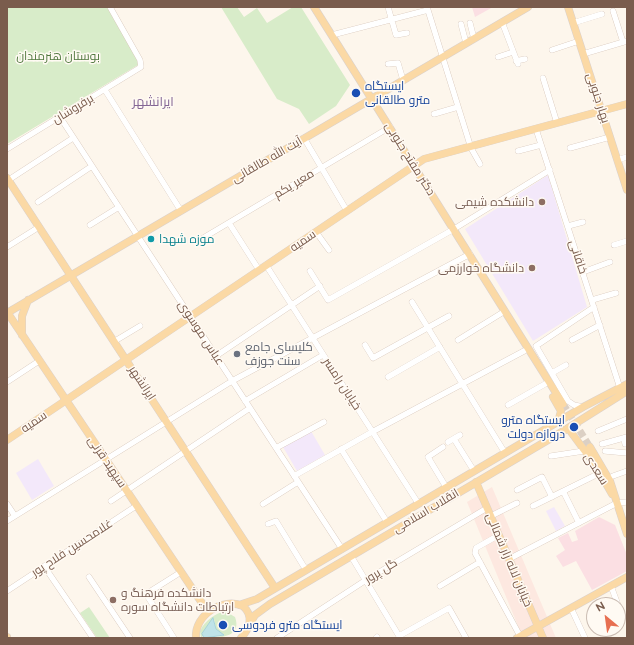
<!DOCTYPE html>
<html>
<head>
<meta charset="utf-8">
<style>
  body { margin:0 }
  #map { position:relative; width:634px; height:645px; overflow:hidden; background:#fdf6ec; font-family:Raleway,sans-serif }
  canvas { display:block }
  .frame { position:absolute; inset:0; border:8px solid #7a5c4d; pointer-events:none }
  .north { position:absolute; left:586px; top:597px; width:40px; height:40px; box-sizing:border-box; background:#fffaf3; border:1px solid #cabbb1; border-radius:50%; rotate:331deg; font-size:11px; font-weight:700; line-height:16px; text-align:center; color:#7a5c4d }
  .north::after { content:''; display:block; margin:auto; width:14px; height:18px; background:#e76f51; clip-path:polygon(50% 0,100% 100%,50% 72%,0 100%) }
</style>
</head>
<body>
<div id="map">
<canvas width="634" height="645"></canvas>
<div class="frame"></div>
<div class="north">N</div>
</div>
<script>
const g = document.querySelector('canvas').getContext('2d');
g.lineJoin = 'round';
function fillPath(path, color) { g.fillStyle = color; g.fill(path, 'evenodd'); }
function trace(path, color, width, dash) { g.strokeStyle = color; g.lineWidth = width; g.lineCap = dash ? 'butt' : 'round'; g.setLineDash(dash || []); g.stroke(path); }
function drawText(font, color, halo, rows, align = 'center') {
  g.font = font + ' Raleway,Cairo,sans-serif'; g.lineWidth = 3; g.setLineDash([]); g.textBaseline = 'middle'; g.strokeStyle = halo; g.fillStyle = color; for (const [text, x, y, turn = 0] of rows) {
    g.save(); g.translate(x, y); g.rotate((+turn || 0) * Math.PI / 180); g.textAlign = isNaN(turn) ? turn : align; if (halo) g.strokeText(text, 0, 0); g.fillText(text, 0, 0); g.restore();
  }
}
fillPath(new Path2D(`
  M492 487 556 638H523L467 502Z`), '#fde8e0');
fillPath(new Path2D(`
  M548 175 587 307 533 341 465 229Z
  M311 431 325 455 297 471 283 447Z
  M38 459 54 486 32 500 16 473Z
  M554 507 565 526 556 531 546 511Z`), '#f3e8fa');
fillPath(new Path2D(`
  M472 7H493L475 17Z
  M599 517 615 525 627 555V571L592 590 576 561 563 567 556 556 565 550 558 538 568 533 572 542 578 540 575 531Z`), '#fbdfe3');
fillPath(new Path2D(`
  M7 7H107L138 61V65L7 144Z
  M221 7H237L244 17 257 8 267 23 293 7H301L350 85 336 106 309 124 299 109 277 99Z
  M89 607 110 638H97L80 613Z
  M225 611 235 617C242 636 222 638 208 638L223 636 216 629 214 619 202 637 204 638H201L200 631C205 620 215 614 225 611Z`), '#d8ecc9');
const water = new Path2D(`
  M213 618 216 629 224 635 204 638 202 634Z`);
fillPath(water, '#bfe3e8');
trace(water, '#a5d3da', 1);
trace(new Path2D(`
  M563 404 590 447`), '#dcd0c4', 7, [7, 3.5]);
const minor = new Path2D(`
  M388 7 396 35 407 33
  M427 7 471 148 480 164
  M613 11 623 42
  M502 22 518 64
  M470 23 474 39
  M573 23 602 14
  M461 24 466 43
  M332 35 428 10
  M552 50 579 41
  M583 54 627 41
  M498 57 513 52
  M516 61 525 59
  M388 64 398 63 403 80
  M543 78 557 123
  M105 90 181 211
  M434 114 458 107
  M60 117 342 549
  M536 129 619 385
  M304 138 347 211
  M570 148 610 137
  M7 149 141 67 140 60 110 7
  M518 151 541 145
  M617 160 627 157
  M7 181 73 138
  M38 202 92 166
  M229 223 259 270
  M90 225 119 207
  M568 226 583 222
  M316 232 329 250
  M198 241 390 127
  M614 245 627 241
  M7 247 39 227
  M266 265 418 503
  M310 271 328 300 454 229 550 170
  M583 272 610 262
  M592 300 616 293
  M412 302 505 453
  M458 340 505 311
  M572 340 600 325
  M115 341 140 326
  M365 345 373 358 449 316
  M216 356 320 286
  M552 373 566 365
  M388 377 440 347
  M7 382 39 361
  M245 401 323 355
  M508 405 545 384
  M583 407 574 405 568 401 536 346 594 307
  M598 431 627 419
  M624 438 625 444
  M454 439 474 471
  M448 442 460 435
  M602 444 627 437
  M443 447 428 457 446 487
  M276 448 324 422
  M341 449 387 522
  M605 451 627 453
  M551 456 584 451
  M294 476 372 432 524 351
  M613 476 627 471
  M517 490 542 477 552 497
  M563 491 579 523
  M111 501 250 408
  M7 504 15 516
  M263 504 298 482
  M533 506 600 473
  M491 516 517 503
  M7 521 232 381 470 254
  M268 524 276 521 306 570
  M499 535 476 548 475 553 520 636
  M351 556 399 636 449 608 466 638
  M509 559 617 503 627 502
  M44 566 93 638
  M89 577 130 638
  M440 586 480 562
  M611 586 618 605
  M7 591 136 506
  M618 607 621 615
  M571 608 585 638
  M174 638 146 594 181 572
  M277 638 366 580 487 508
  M376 638 377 637`);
const major = new Path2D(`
  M314 7 563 404
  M568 7 627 190
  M7 178 275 588
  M7 312 208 612
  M7 313 528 7
  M22 335V316L28 300
  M553 397 561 411 558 422
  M568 428 596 466 612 494
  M7 440 424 159 627 104
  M590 447 610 481 627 534
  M476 482 543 638
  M239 605 257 599 583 407 627 384
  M249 625 255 615 270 604 565 430 627 391
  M7 637V638
  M196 638C194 615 223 597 243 606 254 616 250 628 241 638
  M517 638 627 577`);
trace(minor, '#d1beb0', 6);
trace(major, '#dad1cd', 8);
trace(minor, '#fff', 5.5);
trace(major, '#fbd9a5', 7);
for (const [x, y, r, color] of [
  [356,93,5,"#1a4fb4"],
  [542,202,4,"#8d6e63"],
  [151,239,4,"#0f9aa8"],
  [532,268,4,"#8d6e63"],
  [237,354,4,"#6b7280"],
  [574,427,5,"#1a4fb4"],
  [113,600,4,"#8d6e63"],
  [223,625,5,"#1a4fb4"]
]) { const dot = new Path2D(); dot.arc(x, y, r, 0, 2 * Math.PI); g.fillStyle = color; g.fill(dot); trace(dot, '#fffaf3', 1.5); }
drawText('12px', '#537a41', '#fffaf3', [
  ["بوستان هنرمندان",58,56]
]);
drawText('12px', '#164399', '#fffaf3', [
  ["ایستگاه",365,86],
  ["مترو طالقانی",365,100],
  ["ایستگاه مترو",565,420,"right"],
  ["دروازه دولت",565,434,"right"],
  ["ایستگاه مترو فردوسی",232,625]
], 'left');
drawText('12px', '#7a5c4d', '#fffaf3', [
  ["بهار جنوبی",598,98,72],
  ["برفروشان",73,109,-31],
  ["دکتر مفتح جنوبی",410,159,58],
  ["آیت الله طالقانی",267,160,-30],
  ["معیر یکم",294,184,-31],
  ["سمیه",303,241,-34],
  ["خاقانی",578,257,72],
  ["عباس موسوی",201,333,57],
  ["ایرانشهر",142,383,57],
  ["خیابان رامسر",342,384,57],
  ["سمیه",34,422,-34],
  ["سپهبد قرنی",107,462,56],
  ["سعدی",596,469,58],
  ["انقلاب اسلامی",426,511,-31],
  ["غلامحسین فلاح‌ پور",72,548,-33],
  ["خیابان لاله زار شمالی",509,560,67],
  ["گل پرور",381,571,-31]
]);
drawText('12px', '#785e54', '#fffaf3', [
  ["دانشکده شیمی",534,202],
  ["دانشگاه خوارزمی",524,268],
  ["دانشکده فرهنگ و",121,593,"left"],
  ["ارتباطات دانشگاه سوره",121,607,"left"]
], 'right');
drawText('12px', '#0d838f', '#fffaf3', [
  ["موزه شهدا",159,239]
], 'left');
drawText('12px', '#5b616d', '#fffaf3', [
  ["کلیسای جامع",245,347],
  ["سنت جوزف",245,361]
], 'left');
drawText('13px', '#846695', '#fffaf3', [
  ["ایرانشهر",153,102]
]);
</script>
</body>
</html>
